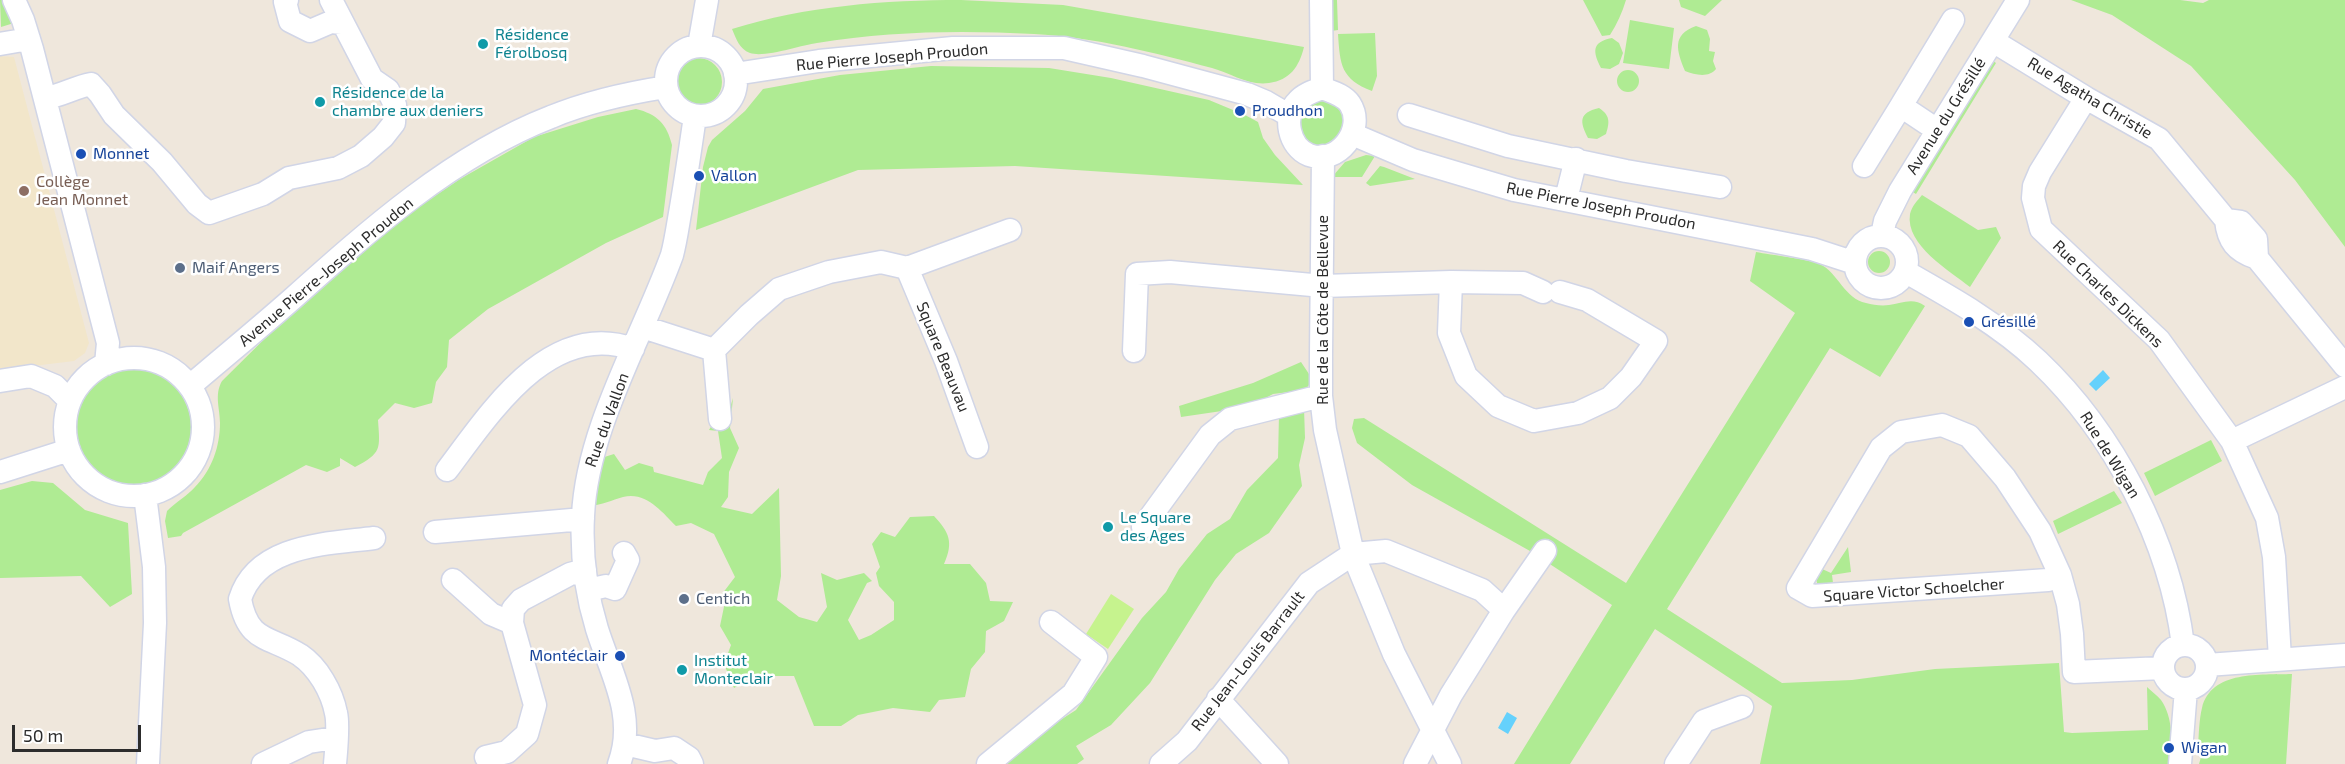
<!DOCTYPE html>
<html>
<head>
<meta charset="utf-8">
<style>
  body { margin:0 }
  #map { position:relative; width:2345px; height:764px; overflow:hidden; background:#efe7dc; font-family:"Exo 2",sans-serif }
  canvas { display:block }
  .scale { position:absolute; left:12px; top:725px; width:129px; height:27px; box-sizing:border-box; border:3px solid #2c2c2c; border-top:0; padding-left:8px; font-size:18px; line-height:21px; white-space:nowrap; color:#2c2c2c; -webkit-text-stroke:4px #fff; paint-order:stroke }
</style>
</head>
<body>
<div id="map">
<canvas width="2345" height="764"></canvas>
<div class="scale">50 m</div>
</div>
<script>
const g = document.querySelector('canvas').getContext('2d');
g.lineJoin = 'round';
function fillPath(path, color) { g.fillStyle = color; g.fill(path, 'evenodd'); }
function trace(path, color, width, dash) { g.strokeStyle = color; g.lineWidth = width; g.lineCap = dash ? 'butt' : 'round'; g.setLineDash(dash || []); g.stroke(path); }
function drawText(font, color, halo, rows, align = 'center') {
  g.font = font + ' "Exo 2",sans-serif'; g.lineWidth = 5; g.setLineDash([]); g.textBaseline = 'middle'; g.strokeStyle = halo; g.fillStyle = color; for (const [text, x, y, turn = 0] of rows) {
    g.save(); g.translate(x, y); g.rotate((+turn || 0) * Math.PI / 180); g.textAlign = isNaN(turn) ? turn : align; if (halo) g.strokeText(text, 0, 0); g.fillText(text, 0, 0); g.restore();
  }
}
fillPath(new Path2D(`
  M0 56 14 57 89 343 85 353 74 361 0 370Z`), '#f2e6ca');
fillPath(new Path2D(`
  M0 0H4L14 23 1 27Z
  M961 0 1063 5 1304 47C1299 67 1290 80 1269 83 1249 86 1230 73 1212 68 1155 53 1094 37 1034 34 962 30 889 31 817 43 801 45 765 58 750 53 739 49 736 38 732 29 805 6 885 0 961 0Z
  M1331 0H1337L1338 30 1331 31Z
  M1583 0H1626C1622 13 1617 24 1610 35L1602 36Z
  M1679 0H1722L1705 16 1681 7Z
  M2071 0H2180L2203 3 2209 0H2345V247L2295 180 2191 66 2112 15Z
  M1630 20 1674 28 1669 69 1623 63Z
  M1696 26 1707 30 1710 39 1709 51 1715 52 1713 61 1716 69C1709 78 1695 75 1685 71 1677 51 1671 35 1696 26Z
  M1375 33 1377 76 1372 91C1341 79 1340 65 1338 34Z
  M1612 38 1619 43 1623 53 1619 64 1610 69 1601 68C1593 52 1591 42 1612 38Z
  M1989 58 1996 63 1916 194 1908 189Z
  M674 82a24 24 0 1 1 48 0a24 24 0 1 1-48 0Z
  M931 66 1049 68 1111 78 1209 100 1245 115 1258 122 1263 138 1275 155 1303 185 1015 166 858 170 696 230 703 167 708 147 712 140 745 111 763 89 840 75Z
  M1617 81a11 11 0 1 1 22 0a11 11 0 1 1-22 0Z
  M1298 123a23 23 0 1 1 46 0a23 23 0 1 1-46 0Z
  M1599 108C1610 115 1610 122 1606 134L1597 139 1588 138C1580 122 1578 113 1599 108Z
  M636 109C657 114 667 124 672 145L663 217 606 243 488 309 449 340 447 367 436 382 432 403 414 408 395 403 378 420C380 449 382 453 355 467L340 458V466L327 472 306 465 183 533 181 536 168 538 165 521 167 511C176 502 187 496 195 487 212 470 220 446 220 423 220 408 214 395 222 381L325 279 399 220 460 179 534 137 598 117Z
  M1366 155 1375 156 1362 177H1332L1345 162Z
  M1380 166 1384 167 1415 179 1370 186 1366 183Z
  M1922 195 1978 230 1996 227 2001 238 1970 287C1950 271 1905 245 1910 214 1912 206 1917 201 1922 195Z
  M1868 262a11 11 0 1 1 22 0a11 11 0 1 1-22 0Z
  M1756 252C1771 255 1807 259 1820 264 1838 273 1845 299 1866 303 1873 305 1882 306 1889 305 1902 303 1913 297 1925 306L1880 377 1830 348 1667 609 1782 683 1852 680 1935 669 2059 663 2064 732 2072 733 2148 730 2147 687C2151 691 2157 695 2161 700 2173 717 2173 744 2170 764H1760L1772 706 1655 629 1570 764H1514L1612 605 1530 551 1412 485 1357 443 1352 428 1354 419 1364 418 1626 583 1795 313 1750 281Z
  M1301 362 1313 380 1305 390 1273 394 1249 407 1181 417 1179 406 1253 383Z
  M75 427a58 58 0 1 1 116 0a58 58 0 1 1-116 0Z
  M733 398 730 428 739 448 729 472 728 497 721 507 752 514 779 488 781 576 777 600 799 617 817 622 827 607 821 573 837 580 864 573 872 581 867 583 848 620 859 640 871 635 894 620V602L879 586 876 573 880 567 872 544 881 532 895 537 910 517 934 516C949 532 954 542 944 564H970L986 583 990 601 1013 602 1004 621 986 631 985 652 971 669 965 697 939 700 930 712 893 708 858 715 841 726H814L794 676H756L734 688 724 664 731 645 720 626 725 602 719 598 735 577 714 534 691 523 676 526C662 512 646 491 623 497 612 500 602 505 590 506L598 459 614 454 625 470 639 463 653 467 654 472 703 485 708 472 722 458 718 431 709 430 712 425 726 421Z
  M1304 408 1305 438 1299 465 1302 486 1269 533 1236 554 1215 580 1150 683 1111 725 1076 746 1084 759 1077 764H1002L1040 733 1076 710 1142 618 1166 592 1179 569 1207 534 1230 519 1247 490 1278 458 1279 415Z
  M2211 440 2222 461 2155 496 2144 473Z
  M32 481 53 483 85 510 128 523 132 594 110 607 81 576 0 578V490Z
  M2114 491 2122 503 2058 534 2053 521Z
  M1848 547 1851 572 1832 575 1834 591 1818 586 1815 576 1820 568 1831 573Z
  M2292 674 2286 764H2199L2204 747 2198 746C2199 734 2199 720 2202 708 2211 670 2261 675 2292 674Z`), '#afeb93');
fillPath(new Path2D(`
  M1111 594 1134 609 1108 649 1086 634Z`), '#c6f38e');
fillPath(new Path2D(`
  M2103 370 2110 378 2096 391 2089 384Z
  M1507 712 1517 718 1508 734 1498 728Z`), '#65d1fc');
const minor = new Path2D(`
  M14 0 23 20 32 49 108 343 106 364
  M287 0 285 2 290 21 310 31 331 22 342 23
  M1321 0 1322 88
  M1993 41 2086 98 2159 139 2226 220C2228 241 2236 251 2257 258L2345 366
  M0 44 29 39
  M666 81a35 35 0 1 1 70 0a35 35 0 1 1-70 0Z
  M699 46 707 0
  M735 74 819 61 953 48H1064L1143 66 1247 94 1266 102 1290 116
  M1322 88C1332 92 1344 95 1350 104 1366 129 1338 166 1309 155 1289 147 1282 116 1298 101 1304 94 1314 91 1322 88Z
  M45 98C61 96 75 87 91 84L100 94 114 115 162 162 197 204 209 213 263 194 289 178 338 168 361 156 383 137 394 123 395 105 388 90 372 79 331 0
  M2086 98 2040 172 2034 186 2033 198 2041 229 2159 340 2232 441 2267 518 2274 557 2280 659
  M1409 115 1508 146 1626 171 1720 187
  M1937 130 1901 106 1953 20
  M1352 134 1413 160 1514 190 1812 249 1855 263
  M1323 156 1321 354V396L1325 430 1353 554 1394 654 1450 764
  M1864 166 1901 106
  M1566 199 1576 159
  M2226 220 2241 222 2256 239 2257 258
  M1882 235 1885 221 1900 191 2018 0
  M1855 262a26 26 0 1 1 52 0a26 26 0 1 1-52 0Z
  M907 268 946 361 977 447
  M1906 272C1952 298 2000 325 2038 361 2114 433 2170 541 2183 645
  M1543 292 1523 283 1451 282 1449 333 1466 376 1498 406 1534 421 1578 413 1610 398 1631 377 1656 341 1587 300 1560 292
  M643 327 714 350 720 419
  M714 350 749 315 779 289 829 272 881 262 907 268 1010 230
  M1134 351 1137 274 1170 272 1323 286 1451 282
  M65 427a69 69 0 1 1 138 0a69 69 0 1 1-138 0Z
  M0 381 31 376 55 386 70 401
  M190 386C224 357 258 329 291 300 368 231 453 155 551 117 587 102 628 93 666 87
  M2232 441 2345 387
  M447 470C490 413 550 319 633 349
  M0 472 69 450
  M145 495 154 567 155 623 148 764
  M1143 527 1210 435 1230 419 1321 396
  M435 532 583 519
  M2060 575 2048 580 1812 596 1798 588 1881 448 1901 432 1942 425 1969 436 2005 478 2040 531 2060 575 2068 604 2072 634 2074 672 2163 668
  M453 580 491 614 512 623
  M588 590 606 586 615 589 628 560 624 553
  M1504 610 1545 551
  M2163 667a22 22 0 1 1 44 0a22 22 0 1 1-44 0Z
  M2207 665 2345 655
  M1218 699 1277 764
  M625 744 655 751 674 748 689 758 692 764
  M486 757 507 752 527 734 535 705 512 623 513 609 521 600 570 574 585 570
  M263 764 309 742 335 738
  M335 764C336 751 339 725 336 713 332 692 318 667 300 655 270 636 248 643 240 599 257 544 327 544 374 538
  M619 764C637 716 611 674 597 629 586 593 581 554 583 516 587 428 642 338 672 255 675 244 677 231 679 219 685 185 690 151 695 116
  M988 764 1073 694 1096 657 1051 622
  M1161 764 1187 741 1309 583 1353 554 1386 551 1482 590 1504 610 1451 695 1415 764
  M1676 764 1704 721 1742 707
  M2180 764 2186 689`);
trace(minor, '#d1d5e6', 25);
trace(minor, '#fff', 22);
for (const [x, y, r, color] of [
  [483,44,6,"#0f9aa8"],
  [320,102,6,"#0f9aa8"],
  [1240,111,6,"#1a4fb4"],
  [81,154,6,"#1a4fb4"],
  [699,176,6,"#1a4fb4"],
  [24,191,6,"#8d6e63"],
  [180,268,6,"#5c6f8a"],
  [1969,322,6,"#1a4fb4"],
  [1108,527,6,"#0f9aa8"],
  [684,599,6,"#5c6f8a"],
  [620,656,6,"#1a4fb4"],
  [682,670,6,"#0f9aa8"],
  [2169,748,6,"#1a4fb4"]
]) { const dot = new Path2D(); dot.arc(x, y, r, 0, 2 * Math.PI); g.fillStyle = color; g.fill(dot); trace(dot, '#fff', 2); }
drawText('16px', '#0d838f', '#fff', [
  ["Résidence",495,35],
  ["Férolbosq",495,53],
  ["Résidence de la",332,93],
  ["chambre aux deniers",332,111],
  ["Le Square",1120,518],
  ["des Ages",1120,536],
  ["Institut",694,661],
  ["Monteclair",694,679]
], 'left');
drawText('16px', '#2c2c2c', '#fff', [
  ["Rue Pierre Joseph Proudon",892,57,-5],
  ["Rue Agatha Christie",2090,98,31],
  ["Avenue du Grésillé",1946,116,-58],
  ["Rue Pierre Joseph Proudon",1601,206,11],
  ["Avenue Pierre-Joseph Proudon",326,272,-40],
  ["Rue Charles Dickens",2108,294,44],
  ["Rue de la Côte de Bellevue",1323,310,-90],
  ["Square Beauvau",943,357,68],
  ["Rue du Vallon",607,420,-70],
  ["Rue de Wigan",2110,455,58],
  ["Square Victor Schoelcher",1914,590,-4],
  ["Rue Jean-Louis Barrault",1248,661,-52]
]);
drawText('16px', '#164399', '#fff', [
  ["Proudhon",1252,111],
  ["Monnet",93,154],
  ["Vallon",711,176],
  ["Grésillé",1981,322],
  ["Montéclair",608,656,"right"],
  ["Wigan",2181,748]
], 'left');
drawText('16px', '#785e54', '#fff', [
  ["Collège",36,182],
  ["Jean Monnet",36,200]
], 'left');
drawText('16px', '#4e5e75', '#fff', [
  ["Maif Angers",192,268],
  ["Centich",696,599]
], 'left');
</script>
</body>
</html>
